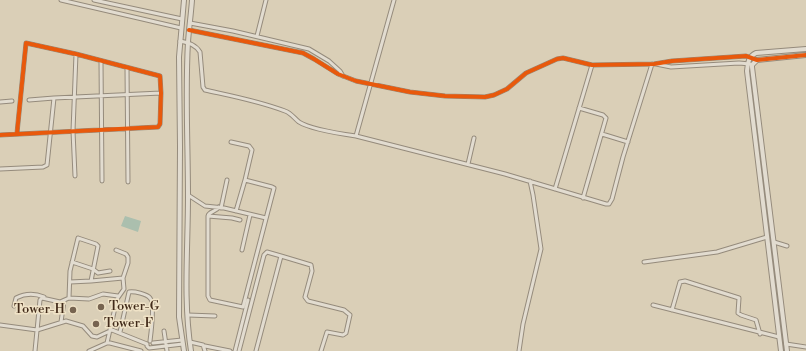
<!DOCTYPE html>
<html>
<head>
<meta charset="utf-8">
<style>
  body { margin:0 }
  canvas { display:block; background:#dacfb7 }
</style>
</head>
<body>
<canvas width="806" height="351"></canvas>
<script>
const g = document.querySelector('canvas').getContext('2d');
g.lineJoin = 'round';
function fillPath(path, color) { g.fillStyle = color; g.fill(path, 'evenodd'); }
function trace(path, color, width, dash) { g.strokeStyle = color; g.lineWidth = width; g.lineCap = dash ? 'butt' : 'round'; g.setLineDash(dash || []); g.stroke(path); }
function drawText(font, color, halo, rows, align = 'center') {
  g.font = font + ' "Libre Bodoni",serif'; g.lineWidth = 3; g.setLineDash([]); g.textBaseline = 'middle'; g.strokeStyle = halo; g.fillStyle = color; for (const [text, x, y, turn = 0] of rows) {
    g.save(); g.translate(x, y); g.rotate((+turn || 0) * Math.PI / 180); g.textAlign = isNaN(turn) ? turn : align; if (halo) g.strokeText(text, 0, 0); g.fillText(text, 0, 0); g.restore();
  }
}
fillPath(new Path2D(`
  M125 216 141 221 138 232 121 226Z`), '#abbfae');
const minor = new Path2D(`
  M61 0 181 28
  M94 0 182 19
  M190 23 233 31 309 49 329 61 340 71 343 76
  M189 30 303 53 314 59 338 74 356 81 410 92 445 96 485 97 494 95 507 89 526 73 557 59 563 58 592 65 654 64 672 61 746 56 757 60
  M257 36 266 0
  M180 41C188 43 195 44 200 52L203 87 205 90C232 96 259 101 285 111 291 113 294 118 299 122 310 129 342 134 356 136L505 174 606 204H609L612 199 623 157 652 64
  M101 61 102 181
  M656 64 671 67 739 63 750 64
  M127 68 128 182
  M29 100 54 98
  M0 102 12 101
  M579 108 603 115 606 118 583 198
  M602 134 628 142
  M0 135 158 127 160 124 161 93 160 76 76 54 26 43 17 133
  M356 136 394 0
  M231 142 249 146 252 150 245 180 236 211
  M468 164 474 138
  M0 169 43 167 47 165 54 98 161 93
  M75 176 73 131 76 54
  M555 189 592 65
  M188 195 205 206 224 208 266 218
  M219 207C216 212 209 211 208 216V296L210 300 243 307 274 188 272 187 245 180
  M221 208 227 180
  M208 216 232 218 240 220
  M774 242 787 246
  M242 250 250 215
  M72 262 93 269 98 273 110 271
  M644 262 717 252 767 237
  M91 281 123 278
  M69 298 70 271 78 238 96 244 98 246 91 281 70 282
  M653 305 779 337
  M14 306 16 298C26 293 34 293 44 297
  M672 310 680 282 685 281 739 298 738 313 741 315 756 320 760 334
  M188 315 215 316
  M61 322 64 301
  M0 325 37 330 66 321 83 326 92 336 97 337 112 330 147 344V346L149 348 183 344
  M164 331 167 351
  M120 332 129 292C134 291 147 294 150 298 155 303 151 333 150 341
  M190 342 203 345 205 351
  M107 343 117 299 124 289 123 278 128 263V257L126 254 116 250
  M153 343 182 340
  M786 344 806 347
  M205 346 230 351
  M35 351 40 300 42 298 60 302 69 298 89 299 103 294 118 296
  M89 351 107 343H110L141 351
  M235 351 248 300
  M239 351 264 255 267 252 281 256
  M256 351 281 256 311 265 312 271 305 297 308 301 344 310 350 315 346 333 343 335 327 332 321 351
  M519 351 523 324 541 249 533 195 530 181`);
const tertiary = new Path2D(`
  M184 351 179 317 180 147 179 57 184 0
  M191 351C183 300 188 248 188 197 188 145 185 93 188 42 189 28 191 14 192 0
  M781 351 747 71C748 63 748 57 756 53L806 49
  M787 351 752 67V65L757 60 806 55`);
trace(minor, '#958b7c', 5);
trace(tertiary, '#958b7c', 6);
trace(minor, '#e2dcd0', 3);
trace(tertiary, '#e2dcd0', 4);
trace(new Path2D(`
  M189 30 303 53 314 59 338 74 356 81 410 92 445 96 485 97 494 95 507 89 526 73 557 59 563 58 592 65 654 64 672 61 746 56 757 60 806 55
  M0 135 158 127 160 124 161 93 160 76 76 54 26 43 17 133`), '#e8590c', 4);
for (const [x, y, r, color] of [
  [101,307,4,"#776450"],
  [73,310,4,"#776450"],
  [96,324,4,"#776450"]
]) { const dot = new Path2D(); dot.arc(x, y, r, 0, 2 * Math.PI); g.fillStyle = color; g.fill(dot); trace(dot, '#f0e3c7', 1.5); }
drawText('13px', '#412a19', '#f0e3c7', [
  ["Tower-G",109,307],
  ["Tower-H",65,310,"right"],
  ["Tower-F",104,324]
], 'left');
</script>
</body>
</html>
